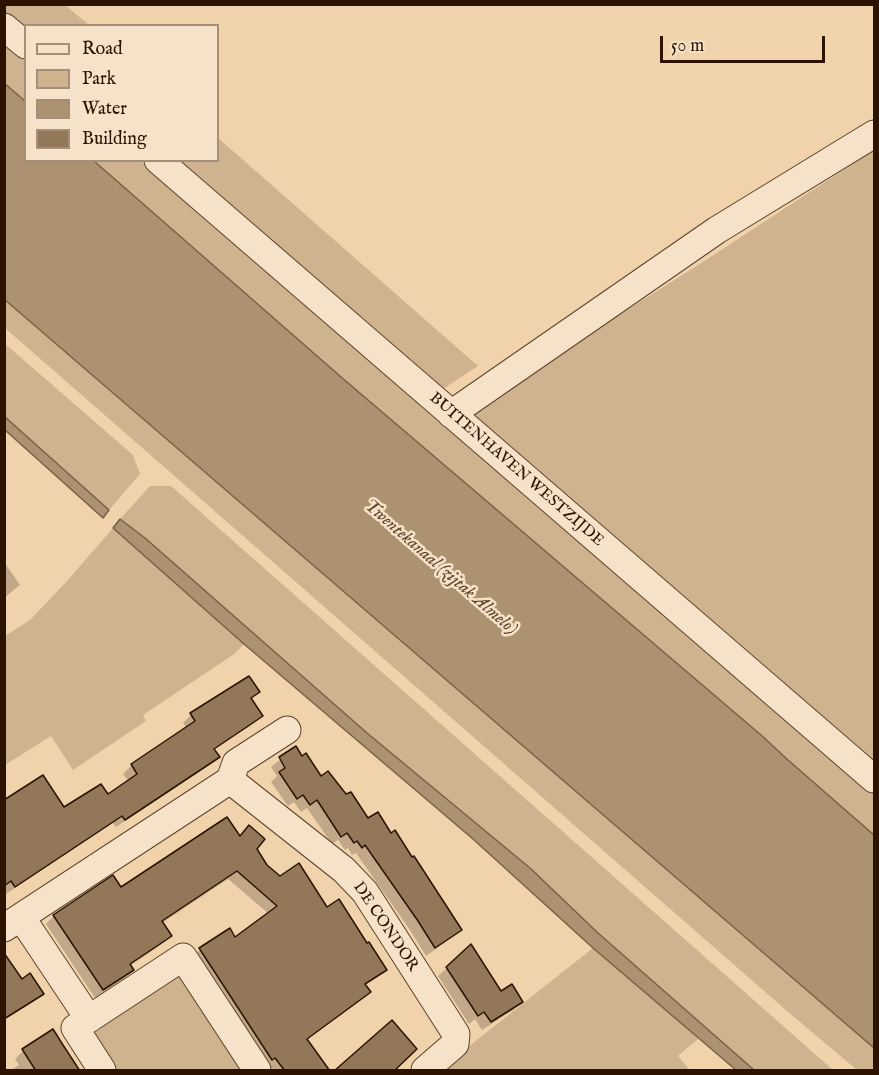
<!DOCTYPE html>
<html>
<head>
<meta charset="utf-8">
<style>
  body { margin:0 }
  #map { position:relative; width:879px; height:1075px; overflow:hidden; background:#f0d3ab; font-family:"IM FELL English",serif }
  canvas { display:block }
  .frame { position:absolute; inset:0; border:6px solid #2c1300; pointer-events:none }
  .legend { position:absolute; left:24px; top:24px; width:195px; height:138px; box-sizing:border-box; background:#f5e2c8; border:2px solid #a58f78; margin:0; padding:8px 10px; list-style:none; font-size:18px; color:#2c1300 }
  .legend li { display:flex; align-items:center; gap:12px; height:30px }
  .legend b { width:30px; border:2px solid #a58f78 }
  .scale { position:absolute; left:660px; top:36px; width:165px; height:27px; box-sizing:border-box; border:3px solid #2c1300; border-top:0; padding-left:8px; font-size:18px; line-height:21px; white-space:nowrap; color:#2c1300; -webkit-text-stroke:4px #f5e2c8; paint-order:stroke }
</style>
</head>
<body>
<div id="map">
<canvas width="879" height="1075"></canvas>
<div class="frame"></div>
<ul class="legend">
<li><b style="height:8px;background:#f5e2c8"></b>Road</li>
<li><b style="height:16px;background:#cfb28e"></b>Park</li>
<li><b style="height:16px;background:#ad9271"></b>Water</li>
<li><b style="height:16px;background:#927759"></b>Building</li>
</ul>
<div class="scale">50 m</div>
</div>
<script>
const g = document.querySelector('canvas').getContext('2d');
g.lineJoin = 'round';
function fillPath(path, color) { g.fillStyle = color; g.fill(path, 'evenodd'); }
function trace(path, color, width, dash) { g.strokeStyle = color; g.lineWidth = width; g.lineCap = dash ? 'butt' : 'round'; g.setLineDash(dash || []); g.stroke(path); }
function drawText(font, color, halo, rows, align = 'center') {
  g.font = font + ' "IM FELL English",serif'; g.lineWidth = 5; g.setLineDash([]); g.textBaseline = 'middle'; g.strokeStyle = halo; g.fillStyle = color; for (const [text, x, y, turn = 0] of rows) {
    g.save(); g.translate(x, y); g.rotate((+turn || 0) * Math.PI / 180); g.textAlign = isNaN(turn) ? turn : align; if (halo) g.strokeText(text, 0, 0); g.fillText(text, 0, 0); g.restore();
  }
}
fillPath(new Path2D(`
  M5 5H65L89 25 26 26 25 30 5 11Z
  M4 42 25 60V101L5 83Z
  M218 138 478 366 443 389 177 161 218 160Z
  M874 150V764L468 411 709 258Z
  M94 161H141L746 680 764 700 874 794V835L788 760 761 735 341 377Z
  M4 300 874 1048V1070H857L787 1011 5 328Z
  M4 343 133 455 140 474 109 510 5 417Z
  M150 486H171L833 1070H754L598 933 530 868 367 733 145 538 120 519Z
  M113 528 244 644 234 654 143 715 146 721 73 770 51 736 5 765V636L30 620 68 580Z
  M593 948 699 1038 678 1056 690 1070H439Z
  M181 965 249 1070H109L83 1031Z`), '#cfb28e');
const water = new Path2D(`
  M4 83 25 101 26 160 94 161 341 377 761 735 788 760 874 835V1048L5 300Z
  M5 417 109 510 103 518 5 430Z
  M120 519 145 538 367 733 530 868 598 933 754 1070H736L593 948 473 839 244 644 113 528Z`);
fillPath(water, '#ad9271');
trace(water, '#795f44', 1.5);
fillPath(new Path2D(`
  M4 562 20 585 4 598Z
  M258 691 250 699 261 716 253 724 213 750 218 757 209 765 116 827 113 823 6 894 4 851 64 809 107 796 129 782 123 774 132 765 187 729 183 723 191 715Z
  M295 748 321 778 368 820 460 930 451 938 426 956 410 930 356 853 352 855 348 848 345 850 338 840 332 844 307 808 301 812 294 802 288 806 271 782 277 776 271 767Z
  M239 838 255 849 266 866 280 877 327 909 385 970 365 985 369 992 361 1000 306 1040 290 1065 283 1070H271L192 958 200 950 229 930 235 939 269 914 228 879 162 923 170 936 162 944 130 966 133 970 124 978 95 998 46 924 54 916Z
  M4 965 21 981 42 994 33 1002 4 1020Z
  M447 968 521 1001 513 1010 482 1030 475 1019 469 1024 438 976Z
  M52 1031 78 1070H11L19 1065 15 1059 23 1051Z`), '#0003');
const building = new Path2D(`
  M249 676 260 692 251 698 263 716 214 749 220 757 125 820 122 816 15 887 11 881 4 886V800L43 775 64 807 101 784 108 794 137 774 131 764 195 721 190 713Z
  M296 746 302 756 306 753 321 776 328 771 346 794 351 792 368 818 378 812 391 833 395 830 412 857 414 856 462 930 435 948 418 921 365 845 362 848 357 841 354 843 347 833 341 837 317 800 310 805 303 795 297 799 279 772 285 768 279 757Z
  M227 817 240 836 249 825 265 839 257 849 267 865 280 876 299 863 327 907 339 899 367 943 369 942 387 970 365 984 371 992 307 1039 330 1071H285L275 1058 272 1060 199 948 230 928 235 937 277 906 237 871 162 921 172 936 130 964 134 970 103 990 53 915 113 875 121 887Z
  M471 944 501 991 512 984 523 1002 491 1022 484 1012 478 1016 446 967Z
  M4 953 22 979 30 973 44 994 4 1019Z
  M392 1020 417 1049 394 1071H334Z
  M53 1029 63 1045 80 1071H36L22 1049Z`);
fillPath(building, '#927759');
trace(building, '#2c1300', 1.5);
const minor = new Path2D(`
  M4 27 26 45
  M158 160 874 779
  M451 414 717 230 874 134
  M230 780 344 870 365 892 456 1034 455 1044 425 1070
  M21 917 89 1019
  M4 928 230 780 236 763 287 730
  M102 1070 75 1028 183 957 257 1070`);
trace(minor, '#5d432b', 29);
trace(minor, '#f5e2c8', 27);
drawText('16px', '#2c1300', '#f5e2c8', [
  ["BUITENHAVEN WESTZIJDE",516,470,41],
  ["DE CONDOR",385,927,56]
]);
drawText('italic 18px', '#60462d', '#f5e2c8', [
  ["Twentekanaal (zijtak Almelo)",440,568,41]
]);
</script>
</body>
</html>
